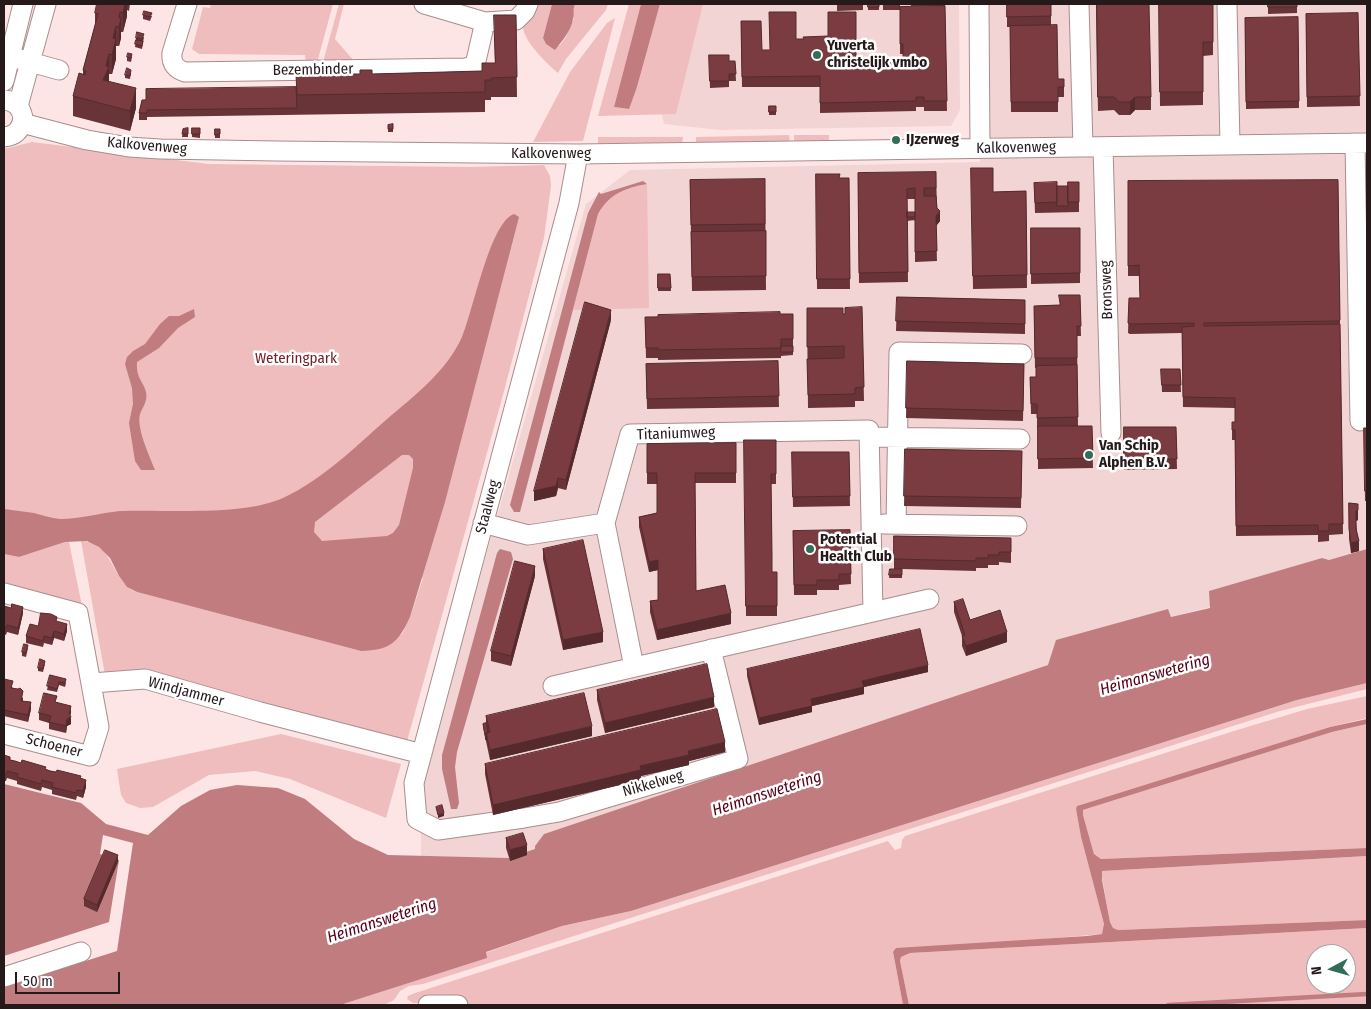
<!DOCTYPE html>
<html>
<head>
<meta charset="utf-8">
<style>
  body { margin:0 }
  #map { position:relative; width:1371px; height:1009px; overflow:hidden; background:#fee5e5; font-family:"Fira Sans Condensed",sans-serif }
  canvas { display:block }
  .frame { position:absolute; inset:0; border:5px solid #25191a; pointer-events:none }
  .north { position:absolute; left:1306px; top:944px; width:50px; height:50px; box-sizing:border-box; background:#fff; border:1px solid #a8a3a3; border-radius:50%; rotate:264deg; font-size:14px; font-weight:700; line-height:20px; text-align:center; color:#25191a }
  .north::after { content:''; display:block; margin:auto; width:18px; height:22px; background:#316d57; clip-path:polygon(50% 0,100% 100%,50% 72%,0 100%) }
  .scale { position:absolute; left:15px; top:972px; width:105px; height:22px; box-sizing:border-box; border:2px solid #25191a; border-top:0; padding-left:6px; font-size:15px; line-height:18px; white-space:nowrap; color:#25191a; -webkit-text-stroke:4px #fff; paint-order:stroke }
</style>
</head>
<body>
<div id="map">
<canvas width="1371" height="1009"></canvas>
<div class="frame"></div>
<div class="north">N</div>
<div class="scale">50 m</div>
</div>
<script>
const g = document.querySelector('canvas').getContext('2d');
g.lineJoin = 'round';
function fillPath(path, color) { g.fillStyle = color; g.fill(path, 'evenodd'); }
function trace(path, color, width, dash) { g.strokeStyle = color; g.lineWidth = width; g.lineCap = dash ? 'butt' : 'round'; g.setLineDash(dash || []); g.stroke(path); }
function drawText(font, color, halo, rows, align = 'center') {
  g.font = font + ' "Fira Sans Condensed",sans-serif'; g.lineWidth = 5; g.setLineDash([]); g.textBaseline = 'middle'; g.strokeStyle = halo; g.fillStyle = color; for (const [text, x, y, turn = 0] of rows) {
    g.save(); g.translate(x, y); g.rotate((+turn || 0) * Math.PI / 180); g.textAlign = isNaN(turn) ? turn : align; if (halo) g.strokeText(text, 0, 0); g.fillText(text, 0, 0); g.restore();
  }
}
fillPath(new Path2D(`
  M687 4H959L960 110 951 126 720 130 664 124 660 106Z
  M979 4H1367V549L1329 560 1322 558 1210 591V607L1171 617 1168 609 1048 665 544 834 535 846V849L527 855 510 861 509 858 421 856V784L586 204 630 170 980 162Z`), '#f3d4d4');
fillPath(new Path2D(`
  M211 4H333L317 63 306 64 305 55 199 54 192 49 203 7 210 8Z
  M339 4H344L335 39 355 62H323Z
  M533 4H552L543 38 546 44 551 47 560 45 566 37 574 18 572 11 575 4H608L606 10 566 59 558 73C547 64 522 40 523 25 523 19 530 10 533 4Z
  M629 4H641L614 107 628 109 637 87 660 4H703L676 114 598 116Z
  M615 18 583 141 533 142 570 72 607 23Z
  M789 135 790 143 696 144V137Z
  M794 135H829V142L794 143Z
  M598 137H683L682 145 598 146Z
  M32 142 209 164 471 167 544 165 550 176 551 186 544 238 503 395 406 745 105 675 81 541C109 541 111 571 127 586 129 589 134 591 137 592L361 651 402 634 410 617 423 578 361 552 4 519V149Z
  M647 184 649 308 573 310 598 214C609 194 625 188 647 184Z
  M65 542H69L82 606 4 585V554L19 557Z
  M1367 683V689L1280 711 486 964 423 984 409 986 400 991 394 1000 386 1004 340 1005 486 958 485 953 562 926 631 911 1297 700Z
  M1367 696V718L1330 727 1080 805 1076 809 1081 837 1104 924V930L1102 934 893 952 903 1005H472L459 1002 413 1003 407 999 408 996 415 993 888 841 895 850 901 848 902 840 905 836 1234 731 1307 709Z
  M1367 724V848L1101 859 1094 854 1083 815V810L1086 809 1332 732Z
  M281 734 401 764 386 818 290 779 255 771 209 775 153 807 140 808 126 803 121 795 117 769Z
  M1367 856V920L1118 930 1113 928 1110 922 1101 871Z
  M1367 928V1005H909L900 962 901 957 910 953ZM1316 954H1346V984H1316Z`), '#efbdbe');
fillPath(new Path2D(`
  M552 4H575C572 12 575 13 573 19 571 31 562 41 555 50L546 44 543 38Z
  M641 4H660L637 87 629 109 614 107Z
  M643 181 647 184C625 188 609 194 598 214L520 512H514L510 505 588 213 599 192 601 194Z
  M514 214 519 217 445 502 410 617C398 643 390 650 361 651L137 592 127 587 119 576 110 558 99 547 87 541 65 542 19 557 4 554V509C14 510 24 512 34 513 42 515 51 518 60 519 80 519 100 513 120 511 166 509 244 517 285 497 323 479 354 448 386 420 415 395 446 372 462 337 473 312 490 222 514 214ZM402 455H409L413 459V468L399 525 393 533 387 536 322 541 314 532 315 522Z
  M194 309 195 317 178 328 159 348 137 362C136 379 143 380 146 392 148 401 143 406 140 414 136 428 150 457 155 470H141L135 461 129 423 133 404 132 388 125 364 127 357 133 351 145 344 160 324 169 316H179Z
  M500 549 511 552 513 559 457 752 455 767 459 803 457 809H451L442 769V755L497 553Z
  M1367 549V683L1297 700 631 911 562 926 486 952 487 958 340 1005H4V987L117 951 133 843 103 835 100 854 119 860 109 922 4 956V784L81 803 106 824 148 835 181 806 210 790 237 785 278 788 305 799 354 839 388 855 509 858 510 860 526 855V852L535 849V846L544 834 1048 665 1056 640 1168 609 1171 617 1210 608 1209 591 1322 558 1329 560Z
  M1367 719V724L1332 732 1086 809 1083 810V815L1094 854 1101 859 1367 848V856L1102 871V880L1110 922 1113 928 1118 930 1367 920V928L910 953 901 957 900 961 909 1005H903L894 957 893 952 896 948 1087 936 1102 934 1104 924 1081 837 1076 809 1077 806 1330 727Z`), '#c07c7f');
trace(new Path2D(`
  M1168 1005 1367 994`), '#c07c7f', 4.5);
const minor = new Path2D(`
  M187 4 172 53C171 64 176 69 185 72L466 68 475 65 485 22
  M424 4 485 22 516 20 525 11 528 4
  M979 4 980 148
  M1079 4 1083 147
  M1227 4 1230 145
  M19 59 59 70
  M4 81 23 4
  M4 100C15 101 21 107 23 118 21 130 15 136 4 137
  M18 106 46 4
  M22 123 87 140 129 147 160 149 276 151 578 154 1367 143
  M1355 143 1360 421
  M1103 147 1111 433
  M578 154 569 203 414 783 417 819 438 830 524 818 559 812 738 759 711 649
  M869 437 1020 439
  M483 523 528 535 605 523 630 434 869 430 873 612
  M605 523 634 667
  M884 524 1017 526
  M896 524 899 352 1022 354
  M4 593 78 613 99 727 90 756 4 734
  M92 683 145 679 260 712 422 754
  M553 686 929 599
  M4 977 81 952
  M428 1005H458`);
trace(minor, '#aa8c8d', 21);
trace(minor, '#fff', 19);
fillPath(new Path2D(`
  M97 4H130L129 11 127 10V16L123 32H121V38L119 46H116V59L112 74H109V81L136 108 130 131 73 116V96L83 74V70L95 25V13Z
  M837 4H863V10L837 11Z
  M868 4H879V10H868Z
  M883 4H900V10H883Z
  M911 4H945V6H911Z
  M1007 4H1051V25L1058 79H1064V97H1058V112H1011L1010 27H1007Z
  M1096 4 1151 97V110H1135L1130 115H1119L1114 110 1098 111Z
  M1159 4H1213V55L1203 56V105L1160 106Z
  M1268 4H1297V13L1268 14Z
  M945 6 947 111H924V107H916V111L820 113V87H742L741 21 762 50H770L796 39 856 62H903V54H900V7Z
  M1358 13 1360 106 1307 107 1306 14Z
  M143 15 152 16 150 21 143 19Z
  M516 15 517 97H491V100H485V112L147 117V120H139V113L142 100 296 87 372 74 482 71 495 63Z
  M1298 17 1299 108 1246 109 1245 18Z
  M144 37 142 49 135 47 136 38Z
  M709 55 729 61H735L736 81H729V87L710 88Z
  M127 57H132L131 62 127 61Z
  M131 73 130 79 125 78V75Z
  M769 106H776V115H769Z
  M393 124V132H388V125Z
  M188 128V137H182L183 129Z
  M192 128H200V138L192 137Z
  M215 129H220V138H215Z
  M971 168 993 192 1026 191 1027 288 973 289Z
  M936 172 937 208 940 221 936 226 937 261 915 262V199H907L908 282 859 283 858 173Z
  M816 174 839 178H849L850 289H817Z
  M765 179 766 290 692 291 690 180Z
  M1338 180 1343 534 1329 535V541L1318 542V535L1236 536 1235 440H1232V422H1235V408L1183 407 1182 333 1130 334 1128 333 1129 298H1140L1139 276H1128V181Z
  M1079 182V212L1035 213 1034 183 1057 186H1068Z
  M907 212H915V220L907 221Z
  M1031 228H1080V283L1031 284Z
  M658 274H670L671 291H658Z
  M1080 295 1081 336H1077L1078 426H1092L1093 468 1038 469V428H1037V414H1031L1030 377H1036V368H1035L1034 306 1059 305Z
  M897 297 1025 300V334L896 331Z
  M862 307 864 401H855V407L808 408 807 308 845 314Z
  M780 314H793V355L781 356V358L658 360V358H646L645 317Z
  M611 320 566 490 558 488 556 496 534 501Z
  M778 361 779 407 647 409 646 364Z
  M907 361 1024 364 1023 421 906 418Z
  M1161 369H1180L1181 392H1162Z
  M1124 427H1176L1177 469 1124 470Z
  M1364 428H1367V501H1365Z
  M744 440H776V484H771L772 572H777V616H746Z
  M736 443V483H695L696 591 731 624 657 640 650 612V601L658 600V570L649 572 639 527V517L657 513V484H647V444Z
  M905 449 1022 451 1021 508 904 506Z
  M792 452H849L850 506 793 507Z
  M1349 503 1358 504V520L1356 521 1359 551 1351 553 1349 539Z
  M850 530 851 584 839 585V590H817V595H794L793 531Z
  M894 536 1011 538V563L999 562V565H988V568H976V571L902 569V578H889L890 569H894Z
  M543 549 603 642 563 650 543 559Z
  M535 576 511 666 491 661V651Z
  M954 602 970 620 1007 642 966 656 962 646V636L954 612Z
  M4 606 23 613 18 635 7 632 6 635 4 634Z
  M57 622 67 631 64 641 54 638 52 645 44 643 43 647 26 643V636L38 626Z
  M28 648 26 657 22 656V652Z
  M45 664 43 672 38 671V668Z
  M747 669 928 672 864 687V694L812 706V712L759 725 747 676Z
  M50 675 66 683 65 687 59 685 57 692 47 690Z
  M4 679 23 698V701L31 709 28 722 4 716Z
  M597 690 714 707 605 733 597 700Z
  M57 702 71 713 70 715 71 724 67 726 66 733 49 729V723L39 720V713Z
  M486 716 592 736 490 760 483 727V724L486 723Z
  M725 752 689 761V765L641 776V780L493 815 485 774V764Z
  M4 755 10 760 81 779 86 787 83 798 77 796 76 800 52 794V790L42 787 41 791 17 784V781L7 778 6 781H4Z
  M506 838 527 855 510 861 506 848Z
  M118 862 97 912 84 906V899Z`), '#693437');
fillPath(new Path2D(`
  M124 4H127V16L123 32V13Z
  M120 12V23L121 18V38L119 46V18Z
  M116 26V59L112 74V55L113 38Z
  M109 54V87L103 80Z
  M136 88V108L130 131V111Z
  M1135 97V110L1130 115V102Z
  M940 211V221L936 226V216Z
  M611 310V320L566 490V480Z
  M558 478V488L556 496 534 501V491Z
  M1358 510V520L1356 521V511Z
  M1359 541V551L1351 553V543Z
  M658 560V570L649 572V562Z
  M535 566V576L511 666V656Z
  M23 607V613L18 635V628Z
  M731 613V624L657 640V630Z
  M67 624V631L64 641V634Z
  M54 631V638L52 645V638Z
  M603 632V642L563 650V640Z
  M1007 632V642L966 656V646Z
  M928 665V672L864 687V694L812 706V712L759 725V718L862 681Z
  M714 697V707L605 733V723Z
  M31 702V709L28 722V715Z
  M71 706V713L69 718 71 717V724L67 726 66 733V726Z
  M592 726V736L490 760V750Z
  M725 742V752L689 761V765L641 776V780L493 815V805L640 766 688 751Z
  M86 780V787L83 798V791Z
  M444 813V816L438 818V815Z
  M527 845V855L510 861V850Z
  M118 855V862L97 912V905Z`), '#552a2d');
const building = new Path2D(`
  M97 4H125L123 13 120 12 119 18H121L119 27 116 26 113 38 116 39 112 55 109 54 106 66 109 67 103 80 136 88 130 111 73 96 79 73 85 75 86 71 83 70 98 14 95 13Z
  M868 4H879V7H868Z
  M1007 4H1051V16L1007 17Z
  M1097 4H1149L1151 97H1135L1130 102H1119L1114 97H1098Z
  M1159 4H1213V42H1203V92H1160Z
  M1268 4H1297V7H1268Z
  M945 6 947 101H924V97H916V101L820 103V76L742 77 741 21H761L762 50H770L769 12H796V39H804L803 37 828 36V12H856V62H903V44H900V7Z
  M144 11 152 13 150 17 143 15Z
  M1358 13 1360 96 1307 97 1306 14Z
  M494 15H516L517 77 491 78V80H485V92L297 95 296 74H360V70H372V74L482 71V63H495Z
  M1298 17 1299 101 1246 102 1245 18Z
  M1057 25 1058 79H1064V87H1058V102H1011L1010 26Z
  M137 32 144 34 142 39 136 38Z
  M136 40 143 41 142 46 135 44Z
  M128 53 132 54 131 58 127 57Z
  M709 55H729V61H735L736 74H729V81H710Z
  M127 68 131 70 130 76 125 75Z
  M296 87 297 108 147 110V113H139L142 100H146V89Z
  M769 106H776V112H769Z
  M393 124V129H388V125Z
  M188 128V134H182L183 129Z
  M192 128H200V134H192Z
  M215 129H220V134L215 135Z
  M971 168H993V192L1026 191 1027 275 973 276Z
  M936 172V188H924V196H936L937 208 940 211 936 216 937 251 915 252V188L907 189 908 272 859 273 858 173Z
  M816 174H840L839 178H849L850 279H817Z
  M765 179V224L691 225 690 180Z
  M1338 180 1340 320 1338 321 1204 323V326L1340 324 1343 524H1329V531H1318V525L1236 526 1235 430H1232V422H1235V398L1183 397 1182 327 1194 326V323L1130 324 1128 323 1129 298H1140L1139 265 1128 266V181Z
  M1057 182V202L1035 203 1034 183Z
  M1068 182H1079V202H1068Z
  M1057 186H1068V206H1057Z
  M907 212H915V217H907Z
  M1031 228H1080V273L1031 274Z
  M766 231V276L692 277 691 232Z
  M658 274H670L671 288H658Z
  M1059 295H1080L1081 326H1077V358H1035L1034 306 1060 305Z
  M897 297 1025 300V324L896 321Z
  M585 302 611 310 566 480 558 478 556 486 534 491Z
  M862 307 864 387 855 388V394L808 395 807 359 844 358V346L807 347V308H843V314H845V308Z
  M780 312V314H793V339H781V348L658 350V348H646L645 317H658V315Z
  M781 346H793V352H781Z
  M778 361 779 396 647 399 646 364Z
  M907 361 1024 364 1023 411 906 408Z
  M1077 365 1078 417 1037 418V404H1031L1030 377H1036V366Z
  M1161 369H1180L1181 385H1162Z
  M1038 426H1092L1093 458 1038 459Z
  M1124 427H1176L1177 459 1124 460Z
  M1364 428H1367V491H1365Z
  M744 440H776V474H771L772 556V572H777V606H746Z
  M736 443V473H695L696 591 725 585 731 613 657 630 650 601 658 600V560L649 562 639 517 657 513V473H647V444Z
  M905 449 1022 451 1021 498 904 496Z
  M792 452H849L850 496 793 497Z
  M1349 503 1358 504V510L1356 511V529L1359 541 1351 543 1349 529Z
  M850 530 851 574H839V580H817V585H794L793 531Z
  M894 536 1011 538V552H999V555H988V558H976V561L894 559Z
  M583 540 603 632 563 640 543 549Z
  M515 561 535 566 511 656 491 651Z
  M890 569H902V575H889Z
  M963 599 970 620 1000 610 1007 632 966 646 962 636 965 635 954 602Z
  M12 604 23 607 18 628 7 625 6 628 4 627V606L11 608Z
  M41 613 51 614 57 617 56 621 67 624 64 634 54 631 52 638 44 636 43 641 26 636 30 624 38 626Z
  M920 629 928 665 862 681 864 687 811 699 812 706 759 718 747 669Z
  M24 644 28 645 26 653 22 652Z
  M40 659 45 661 43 669 38 668Z
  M707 664 714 697 605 723 597 690Z
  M50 675 66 679 65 683 59 682 57 689 47 686Z
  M4 679 13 681 11 688 18 689 20 688 23 691 21 701 31 702 28 715 4 710V699L5 695H4Z
  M44 693 57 696 55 702 71 706 69 713 71 717 67 719 66 726 49 722 51 716 39 713Z
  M584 693 592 726 490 750 486 733 490 732 486 716Z
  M717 709 725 742 688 751 689 755 640 766 641 770 493 805 485 764Z
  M486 723 488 733H486V740L483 724Z
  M4 755 10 757V760L15 761 21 763 22 760 46 767 45 769 50 771 56 772 57 770 81 776 80 778 86 780 83 791 77 790 76 793 52 787 53 783 42 780 41 784 17 777 18 774 7 771 6 774H4Z
  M442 805 444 813 438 815 436 807Z
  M523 833 527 845 510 850 506 838Z
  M105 850 118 855 97 905 84 899Z`);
fillPath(building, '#7a3c40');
trace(building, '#552a2d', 1);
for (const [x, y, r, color] of [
  [817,55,5,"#316d57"],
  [896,140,5,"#316d57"],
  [1089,455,5,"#316d57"],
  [810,549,5,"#316d57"]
]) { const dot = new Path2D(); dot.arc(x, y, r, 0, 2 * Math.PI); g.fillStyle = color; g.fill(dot); trace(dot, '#fff', 2); }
drawText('bold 15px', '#25191a', '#fff', [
  ["Yuverta",827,46],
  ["christelijk vmbo",827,63],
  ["IJzerweg",906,140],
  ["Van Schip",1099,446],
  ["Alphen B.V.",1099,463],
  ["Potential",820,540],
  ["Health Club",820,557]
], 'left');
drawText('15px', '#25191a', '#fff', [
  ["Bezembinder",313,70,-1],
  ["Kalkovenweg",147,146,5],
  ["Kalkovenweg",1016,148,-1],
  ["Kalkovenweg",551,154],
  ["Bronsweg",1107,290,-92],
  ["Titaniumweg",676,434,-2],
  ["Staalweg",488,507,-75],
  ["Windjammer",186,692,15],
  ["Schoener",54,746,14],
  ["Nikkelweg",653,784,-16]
]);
drawText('15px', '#73202b', '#fff', [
  ["Weteringpark",296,359]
]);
drawText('italic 16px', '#580116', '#fff', [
  ["Heimanswetering",1155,675,-16],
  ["Heimanswetering",767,794,-18],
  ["Heimanswetering",382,921,-18]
]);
</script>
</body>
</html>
